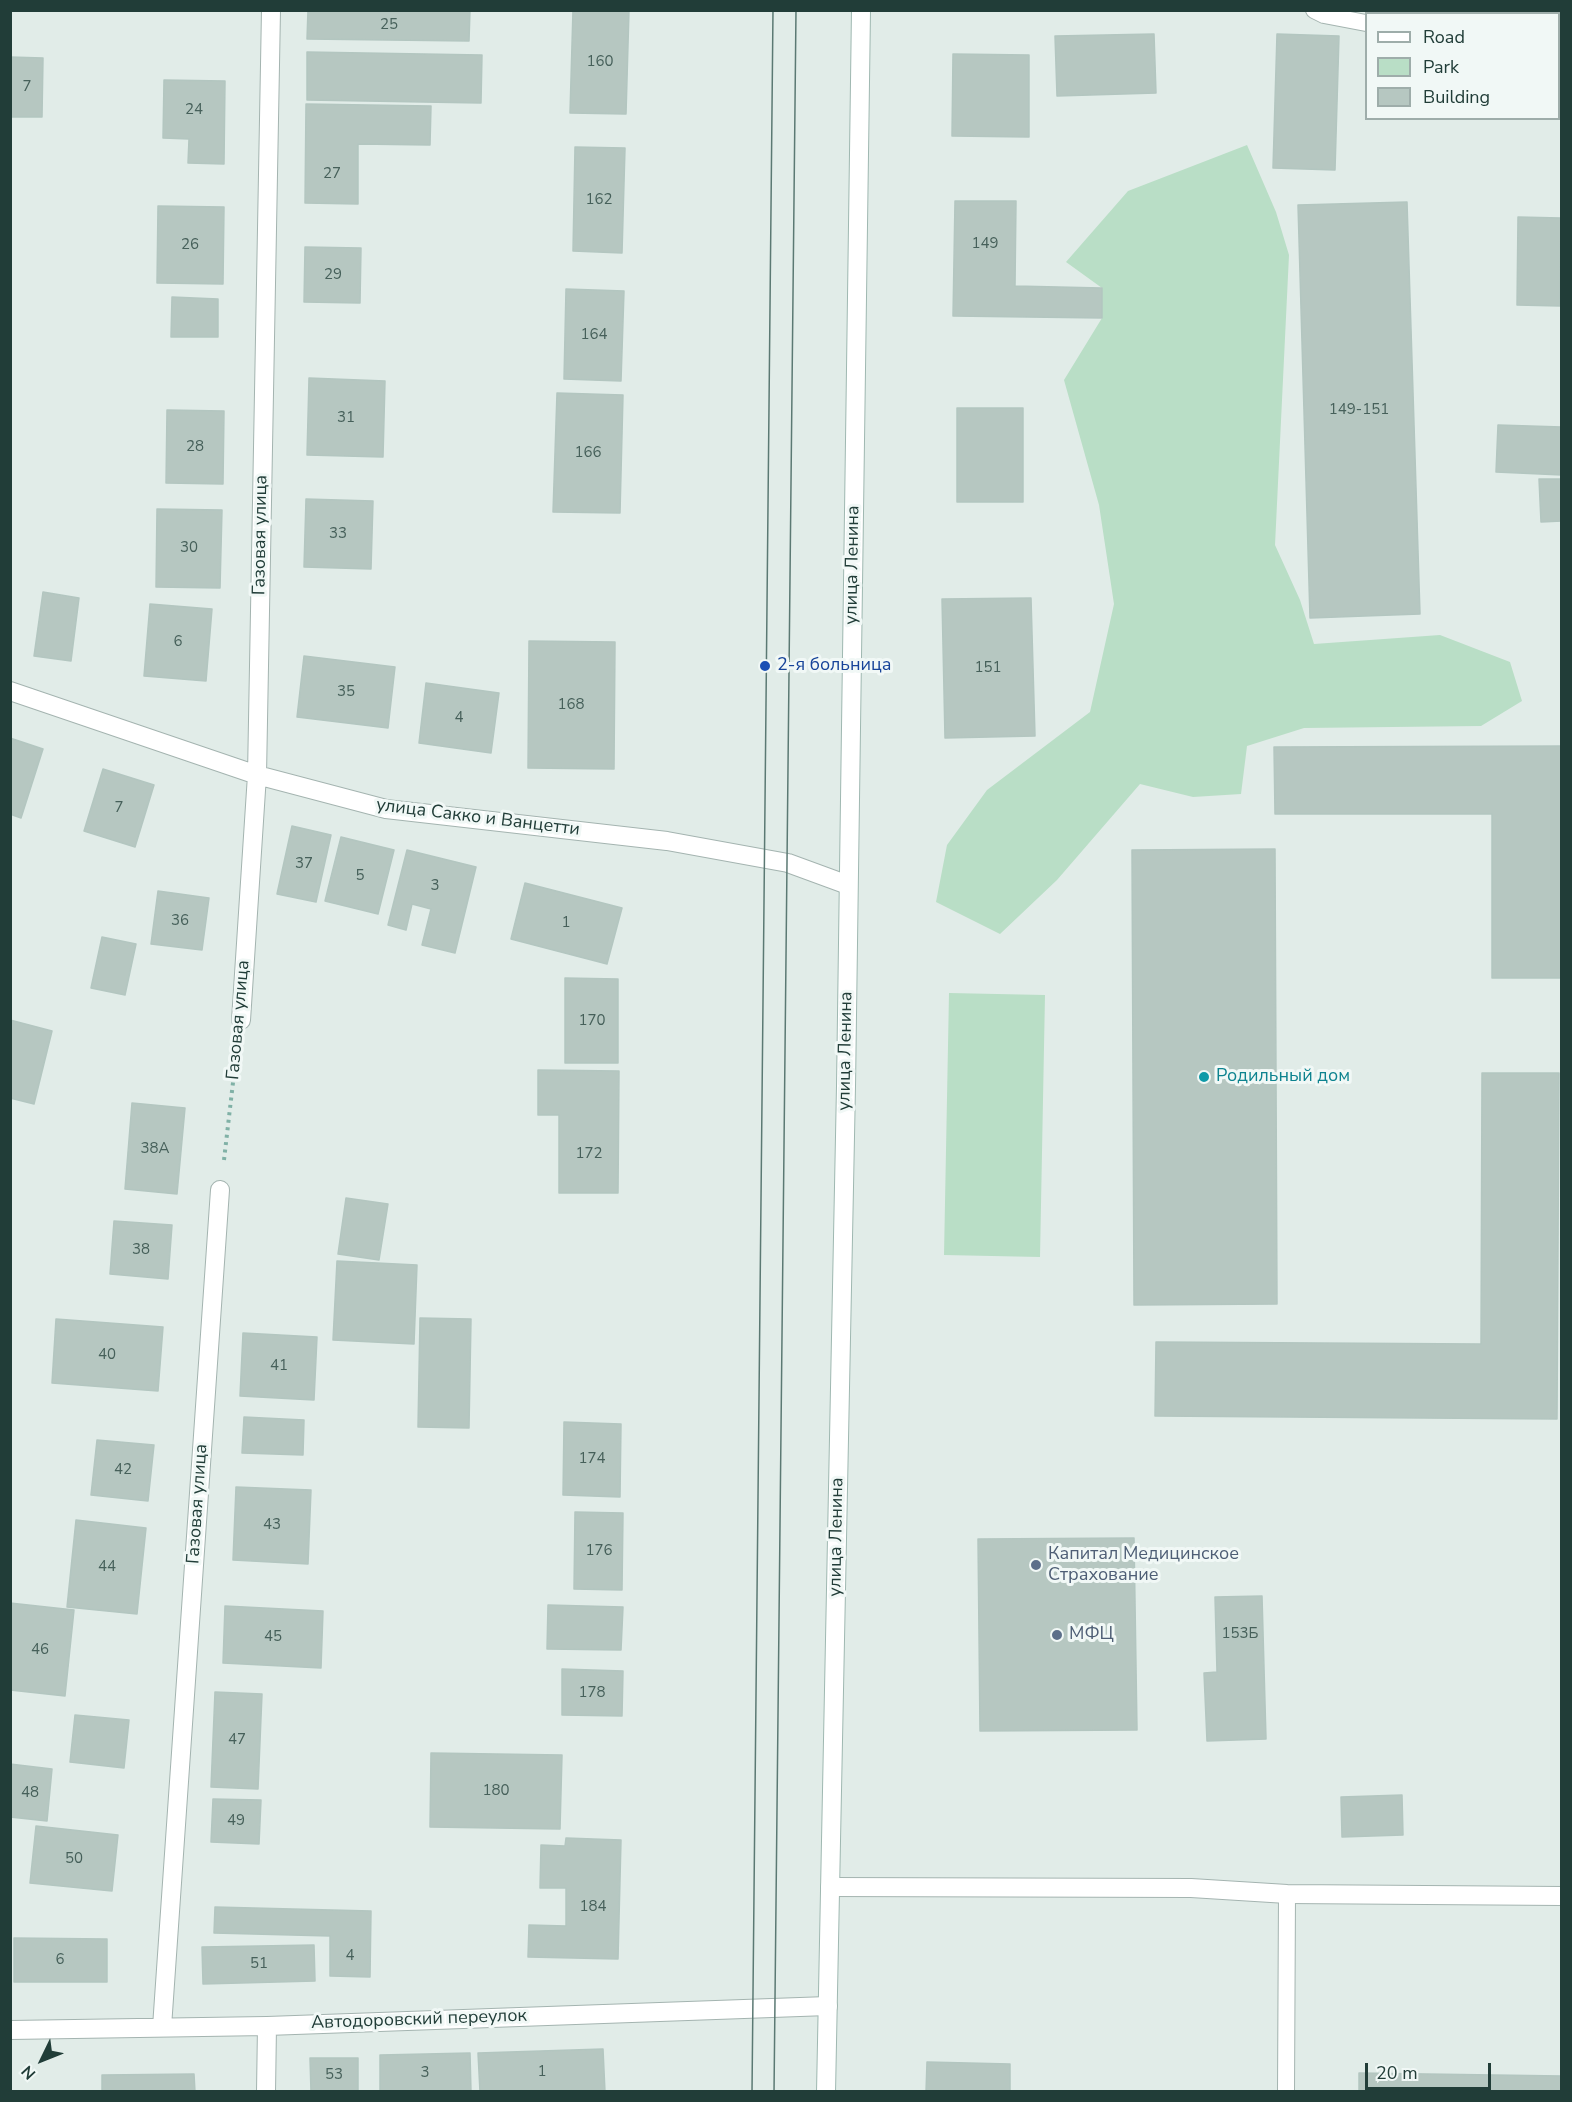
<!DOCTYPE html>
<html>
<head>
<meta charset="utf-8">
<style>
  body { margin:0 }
  #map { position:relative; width:1572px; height:2102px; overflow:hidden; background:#e1ece8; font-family:"Nunito Sans",sans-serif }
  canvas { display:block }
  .frame { position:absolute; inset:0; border:12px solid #213d38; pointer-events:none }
  .legend { position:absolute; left:1365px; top:12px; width:195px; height:108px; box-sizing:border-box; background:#f1f8f6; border:2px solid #9eadaa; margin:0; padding:8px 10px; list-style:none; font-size:18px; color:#213d38 }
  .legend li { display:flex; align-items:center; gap:12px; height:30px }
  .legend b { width:30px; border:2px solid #9eadaa }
  .north { position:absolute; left:12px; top:2030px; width:60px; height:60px; -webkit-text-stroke:4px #f1f8f6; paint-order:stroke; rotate:227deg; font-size:16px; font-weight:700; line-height:24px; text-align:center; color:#213d38 }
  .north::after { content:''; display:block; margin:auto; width:21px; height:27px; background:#213d38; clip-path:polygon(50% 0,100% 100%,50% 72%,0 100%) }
  .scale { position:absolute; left:1365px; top:2063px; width:126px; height:27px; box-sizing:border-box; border:3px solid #213d38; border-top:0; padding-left:8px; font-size:18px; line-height:21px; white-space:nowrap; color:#213d38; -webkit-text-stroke:4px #f1f8f6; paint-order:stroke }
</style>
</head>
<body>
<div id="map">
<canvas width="1572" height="2102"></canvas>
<div class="frame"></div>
<ul class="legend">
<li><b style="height:8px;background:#fff"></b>Road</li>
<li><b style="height:16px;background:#b9dec6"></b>Park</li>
<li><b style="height:16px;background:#b6c7c1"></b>Building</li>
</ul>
<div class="north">N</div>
<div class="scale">20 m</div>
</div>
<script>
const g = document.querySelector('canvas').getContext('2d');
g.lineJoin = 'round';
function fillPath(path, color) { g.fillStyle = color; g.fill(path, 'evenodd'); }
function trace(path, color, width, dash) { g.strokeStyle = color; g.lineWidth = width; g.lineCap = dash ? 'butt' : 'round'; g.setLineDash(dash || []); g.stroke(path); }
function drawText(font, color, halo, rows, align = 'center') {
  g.font = font + ' "Nunito Sans",sans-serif'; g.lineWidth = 6; g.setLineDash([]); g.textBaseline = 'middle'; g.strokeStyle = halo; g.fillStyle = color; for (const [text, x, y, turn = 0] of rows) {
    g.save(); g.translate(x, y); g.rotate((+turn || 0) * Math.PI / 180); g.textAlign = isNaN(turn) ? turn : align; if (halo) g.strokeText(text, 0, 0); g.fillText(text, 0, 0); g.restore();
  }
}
fillPath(new Path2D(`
  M1247 145 1276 212 1289 255 1275 545 1300 600 1314 644 1440 635 1510 662 1522 701 1481 726 1304 728 1247 746 1241 794 1193 797 1140 784 1057 880 1000 934 936 902 947 845 987 790 1090 712 1114 604 1099 505 1064 380 1102 318V288L1066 262 1128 191Z
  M949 993 1045 995 1040 1257 944 1255Z`), '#b9dec6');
const building = new Path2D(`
  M308 10H470L469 41 307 39Z
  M573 10H629L626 114 570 113Z
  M1154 34 1156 93 1057 96 1055 36Z
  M1277 34 1339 36 1335 170 1273 168Z
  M307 52 482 55 481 103 307 100Z
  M953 54 1029 55V137L952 136Z
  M10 57 43 58 42 117H10Z
  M164 80 225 81 224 164 188 163 189 139 163 138Z
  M306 104 431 106 430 145 358 144V204L305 203Z
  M575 147 625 148 622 253 573 251Z
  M955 201H1016L1015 286 1102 288V318L953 316Z
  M1407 202 1420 614 1310 618 1298 205Z
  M158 206 224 207 223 284 157 283Z
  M1518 217 1561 218 1560 306 1517 305Z
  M305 247 361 248 360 303 304 302Z
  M566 289 624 291 621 381 564 379Z
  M172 297 218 299V337H171Z
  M309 378 385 381 383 457 307 455Z
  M557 393 623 395 620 513 553 512Z
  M957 408H1023V502H957Z
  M167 410 224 411 223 484 166 483Z
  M1498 425 1562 427V475L1496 472Z
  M1539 479H1562V521L1541 522Z
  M306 499 373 501 371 569 304 567Z
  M157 509 222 510 220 588 156 587Z
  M43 592 79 598 71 661 34 656Z
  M1031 598 1035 736 945 738 942 599Z
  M150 604 212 609 206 681 144 676Z
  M529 641 615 642 614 769 528 768Z
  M304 656 395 667 388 728 297 717Z
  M426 683 499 693 491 753 419 743Z
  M10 738 43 749 21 818 10 814Z
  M1562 746V978H1492V814H1275L1274 747Z
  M103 769 154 785 135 847 84 831Z
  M292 826 331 835 316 902 277 894Z
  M341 837 394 850 378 914 325 901Z
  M1275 849 1277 1304 1134 1305 1132 850Z
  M407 850 476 867 455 953 422 945 431 909 412 904 406 930 388 925Z
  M525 883 622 908 607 964 511 939Z
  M158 891 209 898 202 950 151 944Z
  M102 937 136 944 125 995 91 988Z
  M565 978 618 979V1063H565Z
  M10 1020 52 1031 34 1104 10 1098Z
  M538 1070 619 1071 618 1193H559V1115H538Z
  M1482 1073H1559L1557 1419 1155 1416 1156 1342 1481 1344Z
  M132 1103 185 1108 177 1194 125 1189Z
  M346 1198 388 1204 379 1260 338 1254Z
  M114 1221 172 1225 168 1279 110 1274Z
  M337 1261 417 1265 414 1344 333 1340Z
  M420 1318 471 1319 469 1428 418 1427Z
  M56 1319 163 1327 158 1391 52 1383Z
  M243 1333 317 1337 314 1400 240 1396Z
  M244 1417 304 1420 303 1455 242 1453Z
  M564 1422 621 1424 620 1497 563 1495Z
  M97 1440 154 1445 148 1501 91 1495Z
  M236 1487 311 1490 308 1564 233 1560Z
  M575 1512 623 1513 622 1590 574 1589Z
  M76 1520 146 1528 137 1614 67 1607Z
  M1134 1538 1137 1730 980 1731 978 1539Z
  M1262 1596 1266 1739 1207 1741 1204 1673 1217 1672 1215 1597Z
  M10 1603 74 1610 65 1696 10 1690Z
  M548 1605 623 1607 621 1650 547 1649Z
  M225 1606 323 1611 321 1668 223 1663Z
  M562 1669 623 1671 622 1716 562 1715Z
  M215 1692 262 1694 258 1789 211 1787Z
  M75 1715 129 1720 124 1768 70 1762Z
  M431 1753 562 1755 560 1829 430 1827Z
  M10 1764 52 1769 47 1821 10 1817Z
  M1402 1795 1403 1835 1342 1837 1341 1797Z
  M213 1799 261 1800 259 1844 211 1842Z
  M36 1826 118 1835 112 1891 30 1883Z
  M566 1838 621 1840 618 1959 528 1957 529 1925 566 1926V1888H540L541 1845 565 1846Z
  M215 1907 371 1911 370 1977 330 1976V1936L214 1933Z
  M14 1938 107 1939V1982H14Z
  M314 1945 315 1981 203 1984 202 1947Z
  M603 2049 605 2092H480L478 2053Z
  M470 2053 471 2092H380V2055Z
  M310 2058H358V2092H311Z
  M927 2062 1010 2064V2092H926Z
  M1359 2073 1562 2076V2092H1359Z
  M194 2074 195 2092H102V2075Z`);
fillPath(building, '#b6c7c1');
trace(building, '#b3c6c0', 1.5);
const service = new Path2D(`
  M1314 10 1324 15 1366 23
  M1416 14 1425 10
  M1286 2092 1287 1894`);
const minor = new Path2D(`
  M10 691 257 775 386 809 667 841 788 863 848 885
  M241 1020 257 775 271 10
  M830 1887 1191 1888 1287 1894 1562 1896
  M162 2027 220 1190
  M10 2030 267 2026 828 2006
  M266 2092 267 2026`);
const secondary = new Path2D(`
  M826 2092 846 1086 861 10`);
trace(service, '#a4b4b0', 18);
trace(minor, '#a4b4b0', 20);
trace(secondary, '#9fb8b1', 20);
trace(new Path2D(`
  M224 1160 237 1048`), '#80b1a6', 4, [3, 4.5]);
trace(service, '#fff', 16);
trace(minor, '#fff', 18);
trace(secondary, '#fff', 18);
trace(new Path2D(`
  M752 2092 773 10
  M774 2092 796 10`), '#5b7973', 1.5);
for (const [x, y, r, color] of [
  [765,666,6,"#1a4fb4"],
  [1204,1077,6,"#0f9aa8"],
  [1036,1565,6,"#5c6f8a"],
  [1057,1635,6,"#5c6f8a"]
]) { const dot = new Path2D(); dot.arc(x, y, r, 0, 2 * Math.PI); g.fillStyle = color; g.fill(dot); trace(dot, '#f1f8f6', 2); }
drawText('15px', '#46605a', null, [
  ["25",389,25],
  ["160",600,62],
  ["7",27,87],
  ["24",194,110],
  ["27",332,174],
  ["162",599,200],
  ["149",985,244],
  ["26",190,245],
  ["29",333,275],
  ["164",594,335],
  ["149-151",1359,410],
  ["31",346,418],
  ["28",195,447],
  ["166",588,453],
  ["33",338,534],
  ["30",189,548],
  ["6",178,642],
  ["151",988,668],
  ["35",346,692],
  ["168",571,705],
  ["4",459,718],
  ["7",119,808],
  ["37",304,864],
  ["5",360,876],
  ["3",435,886],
  ["36",180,921],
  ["1",566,923],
  ["170",592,1021],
  ["38А",155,1149],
  ["172",589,1154],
  ["38",141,1250],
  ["40",107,1355],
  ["41",279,1366],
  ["174",592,1459],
  ["42",123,1470],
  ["43",272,1525],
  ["176",599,1551],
  ["44",107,1567],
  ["153Б",1240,1634],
  ["45",273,1637],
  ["46",40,1650],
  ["178",592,1693],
  ["47",237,1740],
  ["180",496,1791],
  ["48",30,1793],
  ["49",236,1821],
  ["50",74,1859],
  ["184",593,1907],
  ["4",350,1956],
  ["6",60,1960],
  ["51",259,1964],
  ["1",542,2072],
  ["3",425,2073],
  ["53",334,2075]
]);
drawText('18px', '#213d38', '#f1f8f6', [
  ["Газовая улица",261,535,-89],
  ["улица Ленина",853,565,-89],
  ["улица Сакко и Ванцетти",478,818,7],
  ["Газовая улица",239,1020,-85],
  ["улица Ленина",846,1051,-89],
  ["Газовая улица",198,1504,-86],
  ["улица Ленина",837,1537,-89],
  ["Автодоровский переулок",419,2020,-2]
]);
drawText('18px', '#164399', '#f1f8f6', [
  ["2-я больница",777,666]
], 'left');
drawText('18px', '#0d838f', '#f1f8f6', [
  ["Родильный дом",1216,1077]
], 'left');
drawText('18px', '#4e5e75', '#f1f8f6', [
  ["Капитал Медицинское",1048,1555],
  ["Страхование",1048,1576],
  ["МФЦ",1069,1635]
], 'left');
</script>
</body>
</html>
